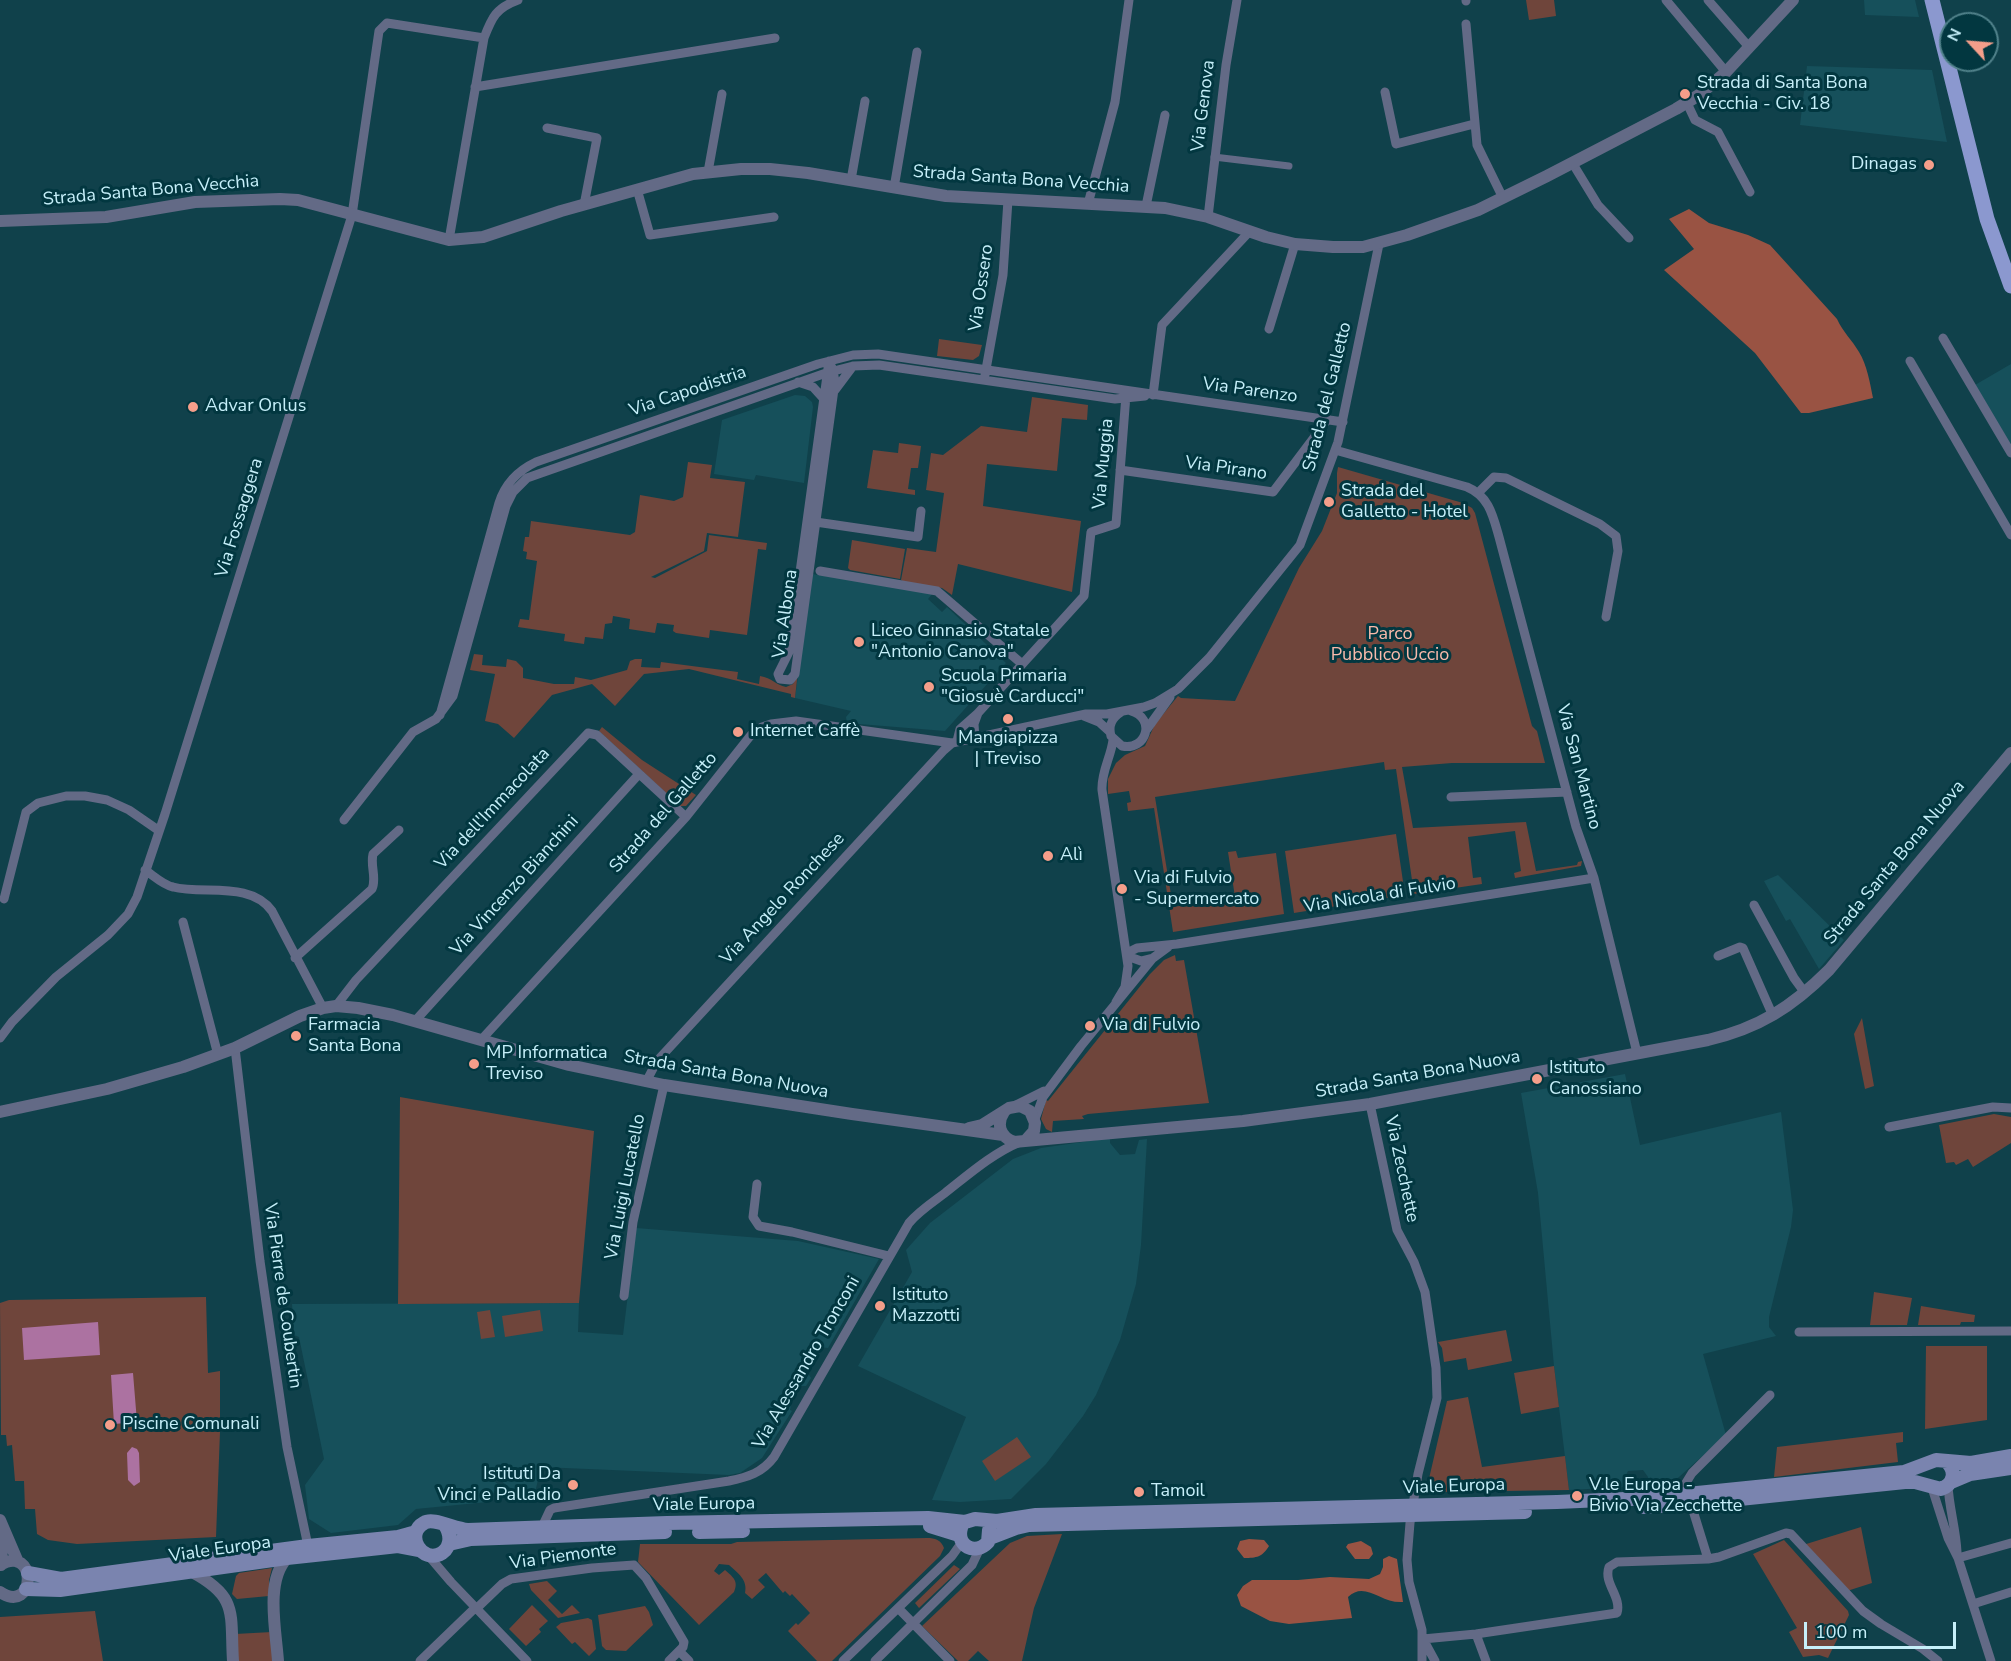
<!DOCTYPE html>
<html>
<head>
<meta charset="utf-8">
<style>
  body { margin:0 }
  #map { position:relative; width:2011px; height:1661px; overflow:hidden; background:#10414b; font-family:"Nunito Sans",sans-serif }
  canvas { display:block }
  .north { position:absolute; left:1939px; top:12px; width:60px; height:60px; box-sizing:border-box; background:#023740; border:2px solid #50818a; border-radius:50%; rotate:296deg; font-size:16px; font-weight:700; line-height:24px; text-align:center; color:#c6eff9 }
  .north::after { content:''; display:block; margin:auto; width:21px; height:27px; background:#f49e8a; clip-path:polygon(50% 0,100% 100%,50% 72%,0 100%) }
  .scale { position:absolute; left:1804px; top:1622px; width:152px; height:27px; box-sizing:border-box; border:3px solid #c6eff9; border-top:0; padding-left:8px; font-size:18px; line-height:21px; white-space:nowrap; color:#c6eff9; -webkit-text-stroke:4px #023740; paint-order:stroke }
</style>
</head>
<body>
<div id="map">
<canvas width="2011" height="1661"></canvas>
<div class="north">N</div>
<div class="scale">100 m</div>
</div>
<script>
const g = document.querySelector('canvas').getContext('2d');
g.lineJoin = 'round';
function fillPath(path, color) { g.fillStyle = color; g.fill(path, 'evenodd'); }
function trace(path, color, width, dash) { g.strokeStyle = color; g.lineWidth = width; g.lineCap = dash ? 'butt' : 'round'; g.setLineDash(dash || []); g.stroke(path); }
function drawText(font, color, halo, rows, align = 'center') {
  g.font = font + ' "Nunito Sans",sans-serif'; g.lineWidth = 6; g.setLineDash([]); g.textBaseline = 'middle'; g.strokeStyle = halo; g.fillStyle = color; for (const [text, x, y, turn = 0] of rows) {
    g.save(); g.translate(x, y); g.rotate((+turn || 0) * Math.PI / 180); g.textAlign = isNaN(turn) ? turn : align; if (halo) g.strokeText(text, 0, 0); g.fillText(text, 0, 0); g.restore();
  }
}
fillPath(new Path2D(`
  M1864 0H1915L1919 17 1865 15Z
  M1807 66 1932 70 1947 142 1800 125Z
  M2011 364V445L1975 385Z
  M795 395 805 396 812 402 813 407 804 483 756 475 754 480 714 474 722 420Z
  M812 574 934 592 928 599 942 612 947 607 1006 663 945 731 847 723 846 717 851 711 795 698Z
  M1778 875 1844 940 1819 969 1790 919 1786 921 1764 881Z
  M1625 1074 1640 1145 1781 1112 1793 1210 1791 1227 1769 1317V1327L1776 1336 1703 1354 1726 1435 1670 1485 1649 1486 1648 1477 1643 1470 1628 1471 1624 1479 1625 1487 1569 1490 1554 1366 1538 1193 1521 1093Z
  M1110 1138V1143L1120 1155 1135 1154 1139 1140 1147 1139 1141 1245 1136 1284 1120 1340 1096 1395 1083 1416 1046 1464 1011 1499 960 1502 932 1500 966 1417 858 1366 912 1272 906 1250 930 1223 1013 1159 1041 1148Z
  M636 1228 798 1241 879 1259 828 1348 820 1347 806 1370 811 1378 806 1386H794L790 1410 792 1411 762 1458 740 1473 729 1475 541 1467 534 1497 524 1498 489 1472 486 1475 499 1485 487 1502 416 1509 398 1525 331 1533 309 1519 305 1485 324 1459 299 1337 294 1335 292 1304 579 1303 578 1332 623 1335Z`), '#16505b');
fillPath(new Path2D(`
  M1526 0H1554L1556 16 1529 20Z
  M939 339 982 345 979 356 973 360 937 356Z
  M1032 397 1088 405 1087 420 1062 418 1057 471 987 464 983 506 1081 521 1072 592 958 564 952 595 942 588 905 583 901 580 907 548 936 552 944 493 926 490 931 453 943 455 981 426 1027 432Z
  M899 443 921 446 918 468H911L908 489 915 490V495L867 488 873 450 898 453Z
  M688 462 712 465 710 478 745 482 738 537 707 533 704 551 651 577 655 578 707 551 709 535 767 543 766 550 758 549 747 635 710 630 709 638 676 633 673 631 674 625 657 623 655 633 629 629 630 619 613 616 612 623 605 624 603 639 585 637 584 644 564 641 565 634 518 627 520 619 529 620 537 561 526 559 527 552 523 551 525 537H529L531 521 630 535 635 532 640 495 674 501 683 497Z
  M1338 467 1463 503 1472 508 1475 513 1532 726 1537 731 1545 763H1452L1402 767 1413 828 1526 822 1536 871 1577 865 1578 862 1582 861 1581 866 1515 878 1514 873 1521 871 1515 831 1468 837 1473 878 1481 877 1482 884 1414 894 1396 769 1385 770 1384 762 1155 797 1173 907 1235 897 1228 852 1236 851 1238 858 1276 853 1284 914 1173 932 1154 808 1128 811 1127 803 1131 802 1129 791 1108 794V779L1116 763 1125 755 1145 746 1155 724 1178 696 1181 698 1235 701 1299 568 1322 531 1337 493V473Z
  M852 540 905 549 900 579 850 570 848 568Z
  M474 654 483 655 482 665 506 667 507 659 516 661 523 668V678L554 684H574L575 677 591 680 627 670 630 661 635 659H642L641 667 660 668 661 662 738 672 737 679 759 684 760 676C772 678 776 685 786 687L793 684 798 671 795 698 791 697V694L689 669 644 674 615 706 592 684 552 695 514 738 498 724 485 721 495 674 470 670Z
  M602 727 642 760 696 795 686 806H680L599 731Z
  M1396 834 1405 895 1294 913 1285 851Z
  M1175 955 1176 961 1184 960 1209 1103 1088 1114 1082 1116 1084 1119 1053 1121 1052 1132 1046 1129 1041 1119 1046 1100 1048 1101 1150 974 1164 960Z
  M1862 1018 1874 1086 1865 1089 1854 1034Z
  M400 1097 594 1131 579 1303 398 1304Z
  M1994 1114 2011 1117V1143L1973 1167 1968 1159 1956 1165 1954 1162 1946 1163 1939 1125Z
  M1874 1292 1912 1298 1907 1325H1870Z
  M206 1297 208 1373 220 1371V1432L216 1537 77 1544 48 1540 37 1534 35 1509H25L24 1481H15L12 1445 7 1446 6 1435H1L0 1303 9 1300Z
  M1921 1306 1975 1315 1974 1322H1961L1960 1325H1918Z
  M490 1310 495 1337 481 1339 477 1312Z
  M540 1310 543 1331 505 1337 502 1316Z
  M1506 1330 1512 1361 1468 1370 1466 1358 1444 1362 1442 1348 1438 1342Z
  M1926 1346H1987V1420L1925 1429Z
  M1554 1366 1559 1407 1521 1414 1514 1373Z
  M1468 1397 1482 1467 1565 1456 1569 1490 1438 1492 1431 1491 1428 1483 1447 1401Z
  M1903 1432V1442L1896 1443 1898 1462 1774 1477 1777 1447Z
  M1017 1437 1031 1457 995 1481 982 1461Z
  M1861 1527 1872 1583 1847 1591 1803 1545Z
  M1062 1534 1034 1608 1022 1661H989L978 1651 968 1661H958L922 1626 1010 1543 1027 1536Z
  M927 1538C935 1538 941 1540 944 1548L940 1556 832 1661H817L788 1631 796 1623 798 1625 810 1613 792 1594 790 1596 785 1591 783 1593 766 1573 758 1580 765 1587 752 1599 745 1593C748 1580 738 1573 729 1565L719 1564 714 1571 719 1575 725 1570C733 1577 739 1581 734 1592L699 1625 638 1562 640 1544H731L737 1542Z
  M1784 1540 1848 1611 1849 1615 1828 1658 1819 1655 1803 1657 1789 1632 1797 1628 1753 1554Z
  M954 1565 960 1569 919 1608 915 1603Z
  M272 1568 269 1580V1596L237 1599 232 1594 236 1576 239 1573Z
  M547 1581 557 1591 548 1600 562 1614 572 1605 580 1613 558 1618 531 1590 529 1584Z
  M532 1605 548 1621 539 1629 541 1632 526 1646 509 1629Z
  M645 1606 649 1612 653 1625 626 1651 606 1650 602 1646 598 1615Z
  M95 1611 103 1661H0V1617Z
  M588 1618 592 1620 596 1649 589 1656 575 1642 572 1644 556 1627 561 1623Z
  M272 1632 273 1661H237L235 1634Z`), '#6f453b');
fillPath(new Path2D(`
  M1689 209 1709 223 1748 235 1770 245 1837 319C1843 332 1852 340 1859 352 1867 365 1870 383 1873 398L1809 413H1801L1755 353 1664 270 1694 249 1669 219Z
  M1249 1539 1264 1540 1269 1546C1262 1557 1257 1558 1244 1558L1237 1549 1240 1541Z
  M1361 1541 1371 1547 1373 1554 1369 1559H1355L1346 1547 1348 1544Z
  M1389 1556 1397 1559 1403 1602C1381 1604 1365 1580 1348 1597L1352 1618 1289 1624 1270 1621 1241 1606 1237 1595 1243 1586 1252 1580H1298L1330 1577 1369 1579 1380 1574 1383 1567V1559Z`), '#995343');
fillPath(new Path2D(`
  M98 1322 100 1355 24 1360 22 1328Z
  M133 1373 137 1422 114 1424 111 1375Z
  M132 1447 137 1449 139 1453 140 1482 134 1486 128 1480 127 1453Z`), '#ac72a1');
trace(new Path2D(`
  M1214 157 1289 166`), '#636a86', 7);
trace(new Path2D(`
  M1466 0V1
  M1666 0 1726 72
  M1708 0 1749 47
  M1466 24 1477 145 1503 198
  M475 87 775 38
  M1385 92 1396 144 1474 124
  M1687 103 1695 120 1718 132 1750 192
  M547 128 597 138 584 205
  M1573 164 1598 205 1629 238
  M708 172 722 94
  M851 180 865 101
  M894 188 917 52
  M637 189 650 235 774 217
  M1088 204 1115 102 1129 0
  M1146 206 1165 115
  M1208 217 1226 65 1237 0
  M449 240 484 38C492 17 496 8 518 0
  M1269 329 1295 244
  M1943 338 2011 453
  M829 361 833 370 835 382 795 674 790 680 780 679 778 674 789 652Z
  M1910 361 2011 535
  M985 375 1003 275 1008 200
  M798 382 813 387 823 398
  M835 390 853 366
  M1153 395 1162 325 1250 231
  M1335 450 1467 487C1489 496 1493 516 1499 537L1576 827 1594 878 1637 1053
  M1120 470 1273 492 1328 419
  M1478 493 1494 477 1506 478 1600 524 1616 536 1618 551 1606 617
  M809 521 918 537 921 511
  M820 571 937 591 1021 663
  M1121 712C1112 718 1108 725 1111 736L1122 746C1147 751 1156 718 1131 711
  M440 715 499 503C505 484 517 471 536 462L818 364 853 355 878 354 1343 422
  M1084 716 1099 722 1110 732
  M1147 729 1170 697
  M975 738 974 724 978 713
  M1113 740C1111 757 1101 772 1102 790L1128 966 1125 987 1116 1002
  M957 741 960 729 978 713 1084 596 1091 532 1116 524 1126 395
  M1451 797 1567 792
  M344 820 413 732 436 719 453 696 506 506 513 492 527 478 826 373 853 366 879 365 1115 399 1145 396
  M145 870C154 876 163 885 173 887 204 895 250 881 272 911L323 1008
  M4 899 26 812 38 803 66 796H85L107 800 129 810 158 830
  M1754 905 1794 978 1805 993
  M183 922 218 1055
  M1127 953 1137 948 1177 944 1594 878
  M1127 956 1141 961 1153 958
  M1718 956 1740 947 1743 948 1773 1016
  M295 958 372 889C377 878 370 866 373 854L399 830
  M336 1006 356 980 588 733 597 735 686 817
  M415 1021 639 774
  M0 1038 12 1022 56 977 108 935 128 914 137 897 165 814 352 215 379 31 387 23 484 38
  M481 1040 686 817 751 735 762 727 771 724 796 721 952 743 1086 714H1107L1144 707 1155 703 1178 689 1209 658 1300 545 1338 442 1379 244
  M235 1048 260 1261 287 1447 308 1546
  M646 1082 657 1061 944 750 952 743
  M1370 1104 1397 1230 1414 1262 1425 1292 1436 1368 1437 1398 1418 1474 1410 1523 1407 1560 1409 1582 1422 1630V1661
  M1016 1105 1044 1091
  M1035 1119 1043 1097 1081 1046 1153 958 1168 947
  M1889 1127 1993 1107 2011 1108
  M757 1184 753 1217 759 1226 792 1232 889 1256
  M624 1296 633 1222 664 1085
  M1799 1332 2011 1331
  M1948 1485C1949 1508 1956 1529 1957 1552
  M1932 1488 1948 1538 1958 1558 1991 1661
  M1682 1494 1684 1486 1692 1473 1770 1395
  M542 1527 550 1510 554 1508 729 1481C748 1477 762 1473 774 1457L909 1223C919 1211 933 1202 945 1193 968 1175 993 1153 1020 1142
  M428 1555 451 1582 527 1661
  M1958 1558 2011 1543
  M1708 1559 1719 1557 1786 1533 1791 1534 1863 1611 1881 1624 1923 1649 1938 1661
  M1973 1604 2011 1592
  M477 1608 502 1584 511 1579 592 1568 634 1565 646 1578 684 1642 683 1647 669 1661
  M898 1608 950 1661
  M1476 1634 1486 1661
  M679 1651 689 1661
  M420 1661 476 1607
  M843 1661 952 1556 962 1542
  M875 1661 972 1565 980 1548
  M1435 1661 1423 1639 1476 1634 1617 1613C1622 1597 1603 1583 1609 1567L1617 1562 1708 1559 1691 1504`), '#636a86', 9);
trace(new Path2D(`
  M0 221 106 217 195 202 280 199 298 200 449 240 483 237 561 211 693 174 741 169H770L808 173 946 196 1165 208 1208 217 1266 237 1295 244 1333 247H1363L1407 235 1478 210 1547 176 1676 109 1699 95 1726 72 1793 0
  M0 1112 107 1089 183 1067 235 1048 300 1016 323 1008 336 1006 358 1008 393 1015 569 1065 664 1085 852 1114 1003 1135
  M1004 1112C996 1124 1000 1137 1014 1142L1243 1121 1370 1104 1708 1040C1759 1028 1792 1007 1829 970L2011 753
  M969 1128 982 1125 1009 1108 1020 1106 1030 1111 1035 1123 1034 1131 1026 1140
  M0 1520 18 1562
  M0 1565C38 1543 36 1616 0 1592
  M1 1565 3 1531
  M192 1572C239 1597 230 1614 233 1661
  M278 1661C276 1631 265 1581 287 1558`), '#636a86', 12);
trace(new Path2D(`
  M1951 1482 1970 1474 2011 1468
  M1643 1507 1691 1504 1905 1482H1915L1941 1489C1954 1484 1957 1471 1946 1461
  M444 1524C451 1533 452 1546 442 1553 422 1565 404 1534 424 1523 433 1517 454 1529 468 1530L667 1523 928 1518 965 1522 975 1519 997 1521 1036 1515 1557 1502 1648 1498 1904 1472 1936 1460 1971 1463 2011 1456
  M930 1526 959 1535
  M961 1528C956 1546 975 1556 988 1542L989 1530
  M699 1532 743 1531
  M990 1538 1016 1528 1029 1525 1525 1512
  M449 1544 471 1539 665 1532
  M28 1573 61 1579 308 1546 398 1537 416 1532
  M26 1589 60 1590 287 1558 380 1548 398 1546 419 1550`), '#7a84af', 14);
trace(new Path2D(`
  M1932 0 1987 219 2011 286`), '#8b98cf', 15);
for (const [x, y, r, color] of [
  [1685,94,6,"#f49e8a"],
  [1929,165,6,"#f49e8a"],
  [193,407,6,"#f49e8a"],
  [1329,502,6,"#f49e8a"],
  [859,642,6,"#f49e8a"],
  [929,687,6,"#f49e8a"],
  [1008,719,6,"#f49e8a"],
  [738,732,6,"#f49e8a"],
  [1048,856,6,"#f49e8a"],
  [1122,889,6,"#f49e8a"],
  [1090,1026,6,"#f49e8a"],
  [296,1036,6,"#f49e8a"],
  [474,1064,6,"#f49e8a"],
  [1537,1079,6,"#f49e8a"],
  [880,1306,6,"#f49e8a"],
  [110,1425,6,"#f49e8a"],
  [573,1485,6,"#f49e8a"],
  [1139,1492,6,"#f49e8a"],
  [1577,1496,6,"#f49e8a"]
]) { const dot = new Path2D(); dot.arc(x, y, r, 0, 2 * Math.PI); g.fillStyle = color; g.fill(dot); trace(dot, '#023740', 2); }
drawText('18px', '#c6eff9', '#023740', [
  ["Strada di Santa Bona",1697,84],
  ["Vecchia - Civ. 18",1697,105],
  ["Dinagas",1917,165,"right"],
  ["Advar Onlus",205,407],
  ["Strada del",1341,492],
  ["Galletto - Hotel",1341,513],
  ["Liceo Ginnasio Statale",871,632],
  ["\"Antonio Canova\"",871,653],
  ["Scuola Primaria",941,677],
  ["\"Giosuè Carducci\"",941,698],
  ["Internet Caffè",750,732],
  ["Mangiapizza",1008,739,"center"],
  ["| Treviso",1008,760,"center"],
  ["Alì",1060,856],
  ["Via di Fulvio",1134,879],
  ["- Supermercato",1134,900],
  ["Farmacia",308,1026],
  ["Santa Bona",308,1047],
  ["Via di Fulvio",1102,1026],
  ["MP Informatica",486,1054],
  ["Treviso",486,1075],
  ["Istituto",1549,1069],
  ["Canossiano",1549,1090],
  ["Istituto",892,1296],
  ["Mazzotti",892,1317],
  ["Piscine Comunali",122,1425],
  ["Istituti Da",561,1475,"right"],
  ["Vinci e Palladio",561,1496,"right"],
  ["V.le Europa -",1589,1486],
  ["Bivio Via Zecchette",1589,1507],
  ["Tamoil",1151,1492]
], 'left');
drawText('18px', '#c6eff9', '#023740', [
  ["Via Genova",1204,106,-83],
  ["Strada Santa Bona Vecchia",1021,180,4],
  ["Strada Santa Bona Vecchia",151,191,-5],
  ["Via Ossero",982,288,-82],
  ["Via Parenzo",1250,391,8],
  ["Via Capodistria",688,392,-19],
  ["Strada del Galletto",1328,397,-76],
  ["Via Muggia",1104,464,-85],
  ["Via Pirano",1226,469,8],
  ["Via Fossaggera",240,518,-73],
  ["Via Albona",786,614,-82],
  ["Via San Martino",1578,767,75],
  ["Via dell'Immacolata",493,809,-47],
  ["Strada del Galletto",664,813,-49],
  ["Strada Santa Bona Nuova",1895,863,-50],
  ["Via Vincenzo Bianchini",515,886,-48],
  ["Via Nicola di Fulvio",1380,896,-9],
  ["Via Angelo Ronchese",783,899,-47],
  ["Strada Santa Bona Nuova",726,1075,10],
  ["Strada Santa Bona Nuova",1418,1075,-10],
  ["Via Zecchette",1401,1169,78],
  ["Via Luigi Lucatello",626,1187,-79],
  ["Via Pierre de Coubertin",282,1296,82],
  ["Via Alessandro Tronconi",807,1363,-60],
  ["Viale Europa",1454,1487,-2],
  ["Viale Europa",704,1505,-1],
  ["Viale Europa",220,1550,-8],
  ["Via Piemonte",563,1557,-8]
]);
drawText('18px', '#f9baab', '#023740', [
  ["Parco",1390,635],
  ["Pubblico Uccio",1390,656]
]);
</script>
</body>
</html>
